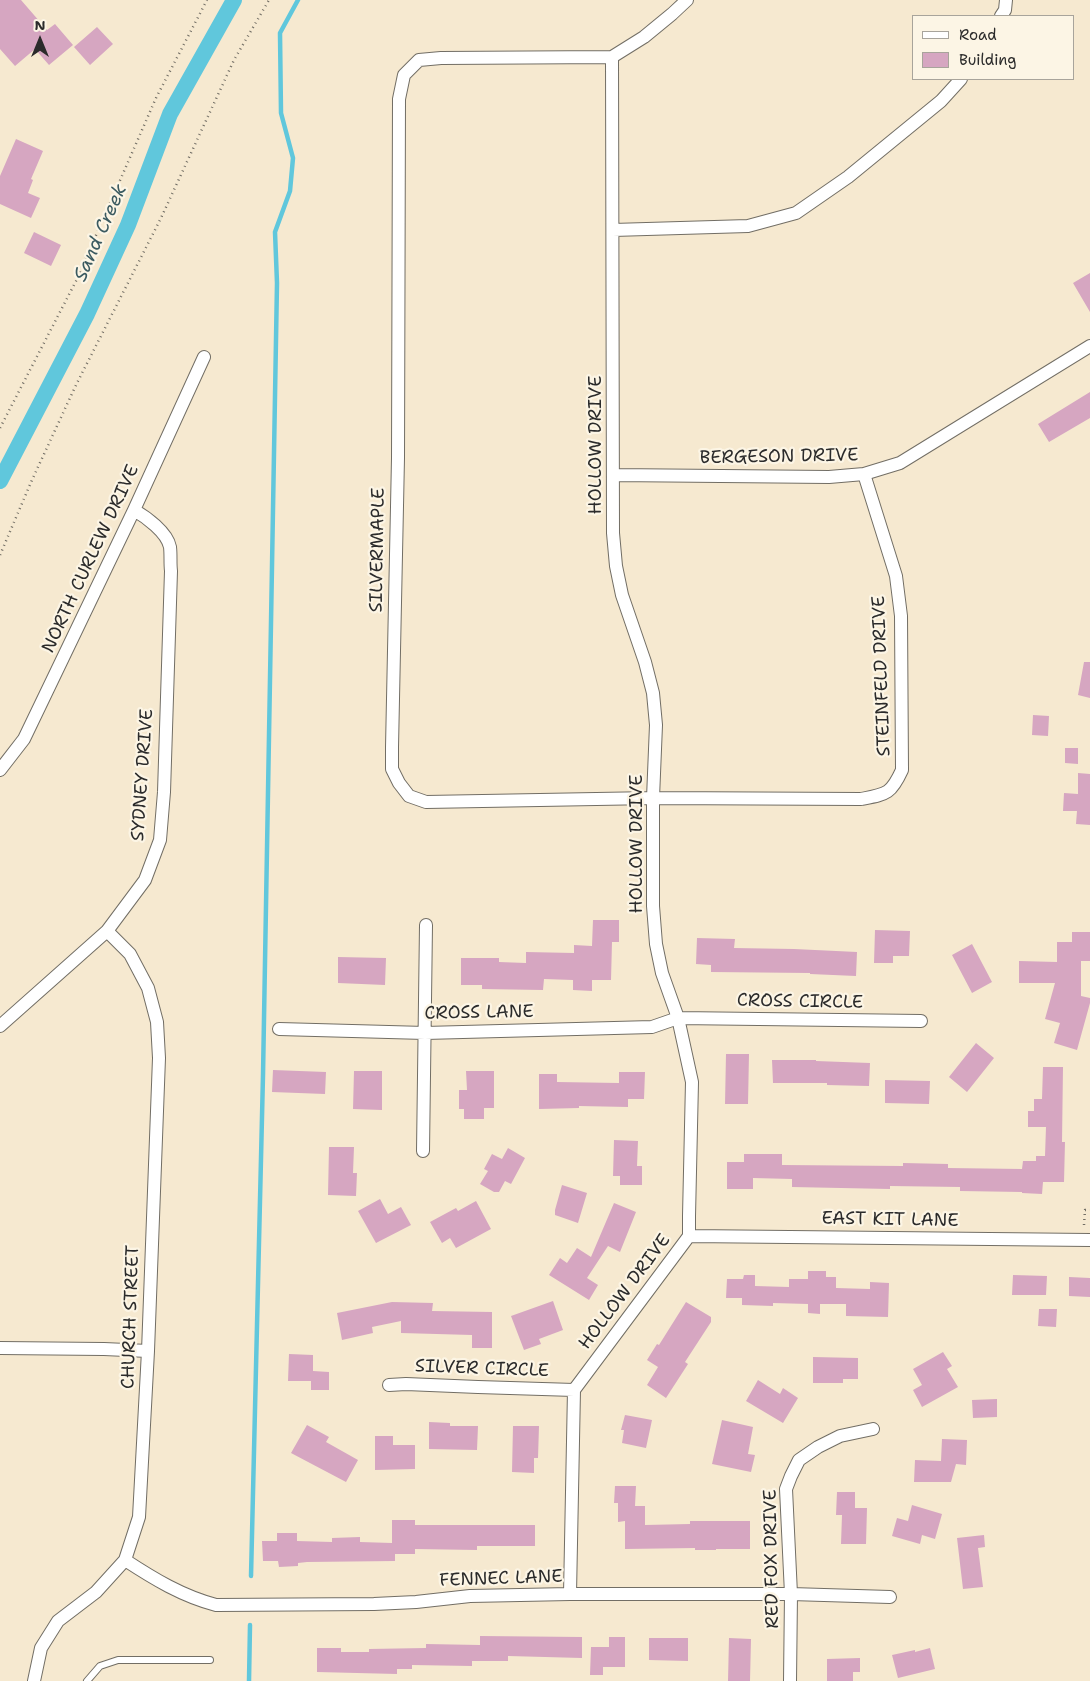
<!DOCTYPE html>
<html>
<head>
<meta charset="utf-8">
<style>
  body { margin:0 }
  #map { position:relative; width:1090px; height:1681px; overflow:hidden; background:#f6e9d0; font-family:"Shantell Sans",sans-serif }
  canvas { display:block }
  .legend { position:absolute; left:912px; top:15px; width:162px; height:65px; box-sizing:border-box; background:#fcf5e5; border:1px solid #a8a49b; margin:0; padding:6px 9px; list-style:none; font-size:15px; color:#2b2b2b }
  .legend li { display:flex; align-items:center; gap:10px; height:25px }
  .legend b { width:25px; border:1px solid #a8a49b }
  .north { position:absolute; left:15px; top:15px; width:50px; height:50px; -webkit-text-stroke:4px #fcf5e5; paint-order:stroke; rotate:0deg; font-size:14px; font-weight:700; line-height:20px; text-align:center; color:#2b2b2b }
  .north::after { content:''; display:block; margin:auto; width:18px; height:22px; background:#2b2b2b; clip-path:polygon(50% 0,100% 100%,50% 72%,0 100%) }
</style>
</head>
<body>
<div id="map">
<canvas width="1090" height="1681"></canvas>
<ul class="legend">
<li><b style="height:6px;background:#fff"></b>Road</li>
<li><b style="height:14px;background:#d6a6c1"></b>Building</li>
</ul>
<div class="north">N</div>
</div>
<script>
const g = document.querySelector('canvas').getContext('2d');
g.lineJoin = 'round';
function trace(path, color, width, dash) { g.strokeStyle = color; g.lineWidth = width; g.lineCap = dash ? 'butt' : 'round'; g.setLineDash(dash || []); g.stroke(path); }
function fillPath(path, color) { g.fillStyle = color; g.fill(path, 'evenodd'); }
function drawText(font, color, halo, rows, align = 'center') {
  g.font = font + ' "Shantell Sans",sans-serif'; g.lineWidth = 4.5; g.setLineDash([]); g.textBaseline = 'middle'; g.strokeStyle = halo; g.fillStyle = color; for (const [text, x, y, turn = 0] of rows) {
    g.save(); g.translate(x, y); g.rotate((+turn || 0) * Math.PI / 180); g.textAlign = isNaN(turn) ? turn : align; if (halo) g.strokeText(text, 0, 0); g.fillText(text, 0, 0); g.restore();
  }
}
trace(new Path2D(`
  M251 1576 263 1075 277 283 275 232 290 191 293 158 281 113 280 33 298 0
  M249 1681 250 1625`), '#60c7dc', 4.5);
trace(new Path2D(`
  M0 481 87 314 128 225 170 114 234 0`), '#60c7dc', 16);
fillPath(new Path2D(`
  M0 0H21L47 30 55 24 73 45 49 65 35 49 15 66 0 49Z
  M97 27 113 44 90 65 74 47Z
  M16 139 43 151 31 179 33 180 28 193 40 198 31 218 0 204V176Z
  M34 232 61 245 51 266 24 253Z
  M1090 273V312L1073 283Z
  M1090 392V418L1049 442 1038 424Z
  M1084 662H1090V698L1078 695Z
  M1033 715 1049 716 1048 736 1032 735Z
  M1065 748H1078V764L1065 763Z
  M1078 773 1090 774V825L1076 824 1077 811H1063L1064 793 1078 794Z
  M593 920H619V942H612L611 980H592V991L573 990V980L544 979 543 990 482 989V985H461V958H499V962L526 963V952L574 953V945L592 946Z
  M875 930 910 931 909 956H893V963H874Z
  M1072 932H1090V961H1081V996L1090 998V1003L1077 1050 1054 1043 1060 1023 1045 1019 1055 983H1019V961L1057 962V942H1072Z
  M697 938 735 939 734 948 794 949 857 952 856 976 810 974V973L711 972V965L696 964Z
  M972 944 992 982 972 993 952 955Z
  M338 957 386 958 385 985 338 983Z
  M976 1043 994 1058 967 1092 949 1077Z
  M726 1054H749L748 1104H725Z
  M772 1060H816V1061L870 1063 869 1086 827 1085V1083H773Z
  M1043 1067H1063L1062 1142H1065L1064 1182H1043L1042 1194 1022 1193V1192L960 1191V1187L890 1186V1189L792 1187V1179L753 1178V1189H727V1162H744V1154H782V1165L903 1166V1163L948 1164V1168L1022 1169 1023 1161H1036V1156H1045L1046 1127H1028V1111H1034V1099H1042Z
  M273 1070 326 1072 325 1094 272 1092Z
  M354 1071H382V1110L353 1109Z
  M466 1071H494V1108H484V1119H464V1109H459V1090H467Z
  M619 1072H645L644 1099H628V1107L579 1106V1108L539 1109V1074H557V1082L619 1083Z
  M885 1080 930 1081 929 1104 885 1103Z
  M614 1140 638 1141 637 1166H642V1185H620V1176H613Z
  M329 1147H354L353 1173H357L356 1196 328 1195Z
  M508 1148 525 1158 511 1184 505 1181 499 1192H494L480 1184 488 1171 484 1169 492 1154 502 1159Z
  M562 1185 587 1193 578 1223 555 1215V1210Z
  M380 1199 388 1214 401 1207 411 1225 376 1243 358 1211Z
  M476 1201 491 1229 456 1248 450 1238 442 1243 430 1222 456 1208 458 1211Z
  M614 1203 636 1212 620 1252 608 1246 587 1278 598 1285 589 1300 549 1275 560 1258 567 1263 577 1248 591 1257Z
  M808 1271H826V1277H836V1288L870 1289V1282L889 1283 888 1317 846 1316V1304H820V1314L808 1313V1304L773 1303V1306L742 1305V1298H726L727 1279H743L744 1275H755V1286L789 1287V1279H808Z
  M1013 1275 1047 1276 1046 1295H1012Z
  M1069 1277 1090 1278V1297L1069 1296Z
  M553 1301 563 1330 539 1339 541 1344 524 1350 511 1316Z
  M392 1302 433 1303 432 1311 492 1312V1348H472V1335L401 1333V1321L372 1327 373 1333 342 1340 337 1313Z
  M686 1302 711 1317V1322L685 1362 688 1364 666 1398 647 1385 658 1367 647 1360 657 1344 659 1345Z
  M1039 1309H1057L1056 1327 1038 1326Z
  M943 1352 952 1366 947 1369 958 1387 922 1407 913 1390 922 1385 913 1369Z
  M289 1354 313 1355V1371L329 1372V1390H311V1381H288Z
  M813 1357 858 1358V1379H843V1383H813Z
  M758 1380 780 1394 783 1388 798 1398 783 1423 746 1401Z
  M997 1399V1417L973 1418 972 1400Z
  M625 1415 652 1420 646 1448 622 1443 624 1430H621Z
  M722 1420 753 1427 748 1454 755 1455 751 1472 712 1464Z
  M429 1422 450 1423V1426H478L477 1450 429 1449Z
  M307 1425 329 1437 326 1442 358 1460 346 1482 291 1453Z
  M513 1426H539L538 1458H534V1473L512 1472Z
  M375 1436H393V1445H415V1469L375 1470Z
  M942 1439 967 1440 966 1465 956 1464 951 1482H914L915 1460 941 1461Z
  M615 1486H636L635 1506H645V1525L690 1524V1521H750V1549H716V1550H695V1548L625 1549V1521L618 1522V1503H614Z
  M837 1492H855V1508H867L866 1544H841L842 1515H836Z
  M912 1505 942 1514 935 1539 922 1535 920 1544 892 1536 897 1518 908 1521Z
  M392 1520H415V1525H535V1546H477V1550L415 1549V1554H395V1561L307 1562 298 1563V1566L279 1567 278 1561H263L262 1541H277V1533H297V1541L332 1542V1538L360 1537V1542L392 1543Z
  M984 1535 985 1547 978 1548 983 1587 963 1589 957 1538Z
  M480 1636 582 1637V1658L508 1656V1661H472V1666L412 1665V1669H397V1674L317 1672V1648H341V1652H369V1649L426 1648V1644L480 1645Z
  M609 1637H625V1667H603V1675H590L591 1647H609Z
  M649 1638H688V1661L649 1660Z
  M729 1638 751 1639 750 1681H728Z
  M930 1648 935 1669 898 1678 892 1655 915 1650V1652Z
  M860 1658V1672H853V1681H827V1659Z`), '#d6a6c1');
const lane = new Path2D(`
  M87 1681 100 1666 118 1660H210`);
const street = new Path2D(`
  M687 0 672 14 644 37 612 57 441 58 419 60 404 75 399 99 398 458 392 747V769L399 783 409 796 426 802 653 798 861 799C887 794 891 794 902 770L901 616 896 576 864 474
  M1001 16 1005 10 1006 0
  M613 230 748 226 796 213 848 177 941 101 961 79
  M613 475 829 477 864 474 900 463 1090 346
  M0 770 24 739 134 510 204 357
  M0 1026 107 931 145 880 160 840 164 792 171 571C170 563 171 555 170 547 167 532 146 517 134 510
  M279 1029 425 1033 652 1027 678 1018 921 1021
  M423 1151 426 925
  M689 1236 1090 1240
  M0 1348 104 1349 148 1351
  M389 1385 406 1384 478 1387 574 1390
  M125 1560C154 1579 182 1596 216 1605L374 1604 416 1602 470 1596 570 1594H791L890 1597
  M570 1594 574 1390 689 1236V1216L692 1082 678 1018 662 973 656 944 653 906V798L656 725 653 693 645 662 622 595 616 566 613 533 612 57
  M34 1681 41 1648 58 1621 96 1592 125 1560 139 1517 148 1351 159 1058 157 1022 148 988 130 954 107 931
  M790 1681 791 1594 786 1489 791 1476 799 1460 818 1447 840 1436 873 1429`);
trace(lane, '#726e65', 8);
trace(street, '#726e65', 14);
trace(new Path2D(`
  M0 428 76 281 156 98 207 0
  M0 555 32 480 76 385 161 218 234 60 269 0
  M1084 1225 1085 1210H1090`), '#726e65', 2.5, [1, 4]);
trace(lane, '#fff', 6);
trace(street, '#fff', 12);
drawText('18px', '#2b2b2b', '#fcf5e5', [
  ["HOLLOW DRIVE",596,445,-90],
  ["BERGESON DRIVE",779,457,-1],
  ["SILVERMAPLE",378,550,-89],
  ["NORTH CURLEW DRIVE",91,559,-65],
  ["STEINFELD DRIVE",882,676,-92],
  ["SYDNEY DRIVE",143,775,-86],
  ["HOLLOW DRIVE",637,844,-90],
  ["CROSS CIRCLE",800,1002,1],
  ["CROSS LANE",479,1013,-1],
  ["EAST KIT LANE",890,1220,1],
  ["HOLLOW DRIVE",625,1292,-53],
  ["CHURCH STREET",131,1317,-88],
  ["SILVER CIRCLE",482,1369,2],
  ["RED FOX DRIVE",772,1559,-91],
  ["FENNEC LANE",501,1579,-2]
]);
drawText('italic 19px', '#3b5a60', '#fcf5e5', [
  ["Sand Creek",101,233,-66]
]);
</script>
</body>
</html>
